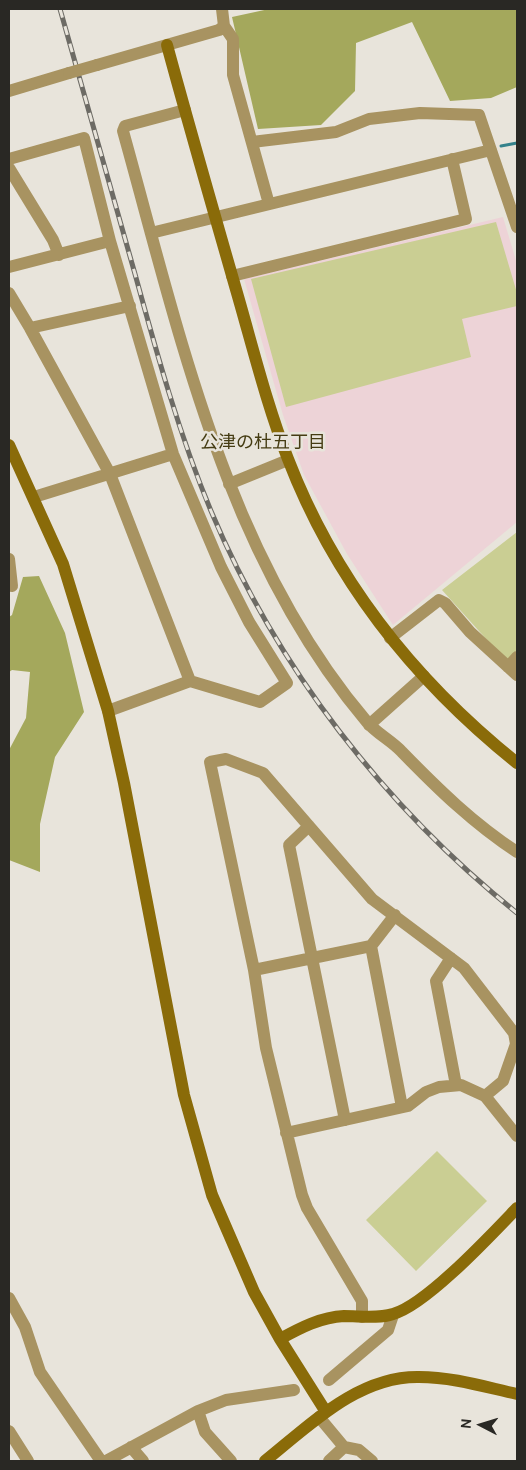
<!DOCTYPE html>
<html>
<head>
<meta charset="utf-8">
<style>
  body { margin:0 }
  #map { position:relative; width:526px; height:1470px; overflow:hidden; background:#e8e4db; font-family:Cabin,sans-serif }
  canvas { display:block }
  .frame { position:absolute; inset:0; border:10px solid #292824; pointer-events:none }
  .north { position:absolute; left:456px; top:1400px; width:50px; height:50px; -webkit-text-stroke:4px #e8e4db; paint-order:stroke; rotate:275deg; font-size:14px; font-weight:700; line-height:20px; text-align:center; color:#292824 }
  .north::after { content:''; display:block; margin:auto; width:18px; height:22px; background:#292824; clip-path:polygon(50% 0,100% 100%,50% 72%,0 100%) }
</style>
</head>
<body>
<div id="map">
<canvas width="526" height="1470"></canvas>
<div class="frame"></div>
<div class="north">N</div>
</div>
<script>
const g = document.querySelector('canvas').getContext('2d');
g.lineJoin = 'round';
function fillPath(path, color) { g.fillStyle = color; g.fill(path, 'evenodd'); }
function trace(path, color, width, dash) { g.strokeStyle = color; g.lineWidth = width; g.lineCap = dash ? 'butt' : 'round'; g.setLineDash(dash || []); g.stroke(path); }
function drawText(font, color, halo, rows, align = 'center') {
  g.font = font + ' Cabin,"Noto Sans JP",sans-serif'; g.lineWidth = 5; g.setLineDash([]); g.textBaseline = 'middle'; g.strokeStyle = halo; g.fillStyle = color; for (const [text, x, y, turn = 0] of rows) {
    g.save(); g.translate(x, y); g.rotate((+turn || 0) * Math.PI / 180); g.textAlign = isNaN(turn) ? turn : align; if (halo) g.strokeText(text, 0, 0); g.fillText(text, 0, 0); g.restore();
  }
}
fillPath(new Path2D(`
  M503 217 517 264V522L393 625 347 554 304 475 283 415 244 279Z`), '#edd3d7');
fillPath(new Path2D(`
  M496 222 517 293V306L462 319 471 357 286 407 251 279Z
  M517 532V650L506 661 442 590Z
  M437 1151 487 1201 416 1271 366 1220Z`), '#cace93');
fillPath(new Path2D(`
  M269 9H517V87L491 98 450 101 412 22 356 43 355 91 321 125 258 129 232 17Z
  M39 576 65 633 84 712 55 757 40 824V872L9 860V750L26 718 30 672 12 670 9 672V617L12 615 23 577Z`), '#a4a85c');
trace(new Path2D(`
  M501 146 517 143`), '#34828b', 3);
trace(new Path2D(`
  M222 9 224 26 233 39V75L269 204
  M97 65 219 30 224 26
  M9 91 69 73
  M185 110 125 126 123 131C180 335 226 556 367 722 376 733 392 741 402 752 438 789 474 824 517 852
  M252 142 336 132 369 119 420 113 479 115 517 227
  M9 159 84 138 110 241 173 454 221 567 249 622 287 683 260 702 190 681 108 711
  M9 168 53 240 59 255
  M151 233 491 150
  M9 267 110 241
  M232 276 466 219 452 159
  M9 293 30 328 110 474 190 681
  M30 328 130 306
  M229 484 288 460
  M34 497 173 454
  M9 559 12 586
  M390 638 439 600 445 603 470 632 517 675
  M508 667 517 657
  M369 725 424 676
  M309 826 289 845 345 1120
  M395 915 371 946 402 1107
  M451 958 436 981 456 1085
  M254 970 371 946
  M286 1133 408 1106 426 1092 439 1087 461 1085 485 1096 517 1136
  M9 1298 25 1327 40 1372 101 1461
  M362 1317V1301L307 1208 302 1195 266 1048 254 970 210 762 226 759 263 773 372 899 464 968 514 1033 516 1044 503 1081 485 1096
  M329 1380 388 1330 393 1315
  M198 1411 205 1432 231 1461
  M319 1417 344 1447 329 1461
  M9 1431 28 1461
  M131 1447 143 1461
  M344 1447 359 1450 372 1461
  M106 1461 198 1411 226 1400 294 1390`), '#a89361', 12);
trace(new Path2D(`
  M167 45C189 126 212 206 235 286 252 344 266 403 288 459 335 581 416 682 517 763
  M9 445 63 564 108 711 124 783 184 1095 212 1195 254 1292 280 1339 326 1412
  M280 1339C300 1328 321 1317 344 1316 360 1316 378 1319 393 1314 426 1305 491 1235 517 1208
  M265 1461C310 1425 358 1376 419 1377 453 1377 485 1387 517 1394`), '#8a6b09', 12);
const rail = new Path2D(`
  M60 9C85 97 110 186 135 274 157 354 179 434 211 511 277 668 385 807 517 913`);
trace(rail, '#6d6b65', 5);
trace(rail, '#e8e4db', 3, [9]);
trace(new Path2D(`
  M69 73 97 65`), '#a89361', 12);
drawText('18px', '#453c13', '#e8e4db', [
  ["公津の杜五丁目",263,443]
]);
</script>
</body>
</html>
